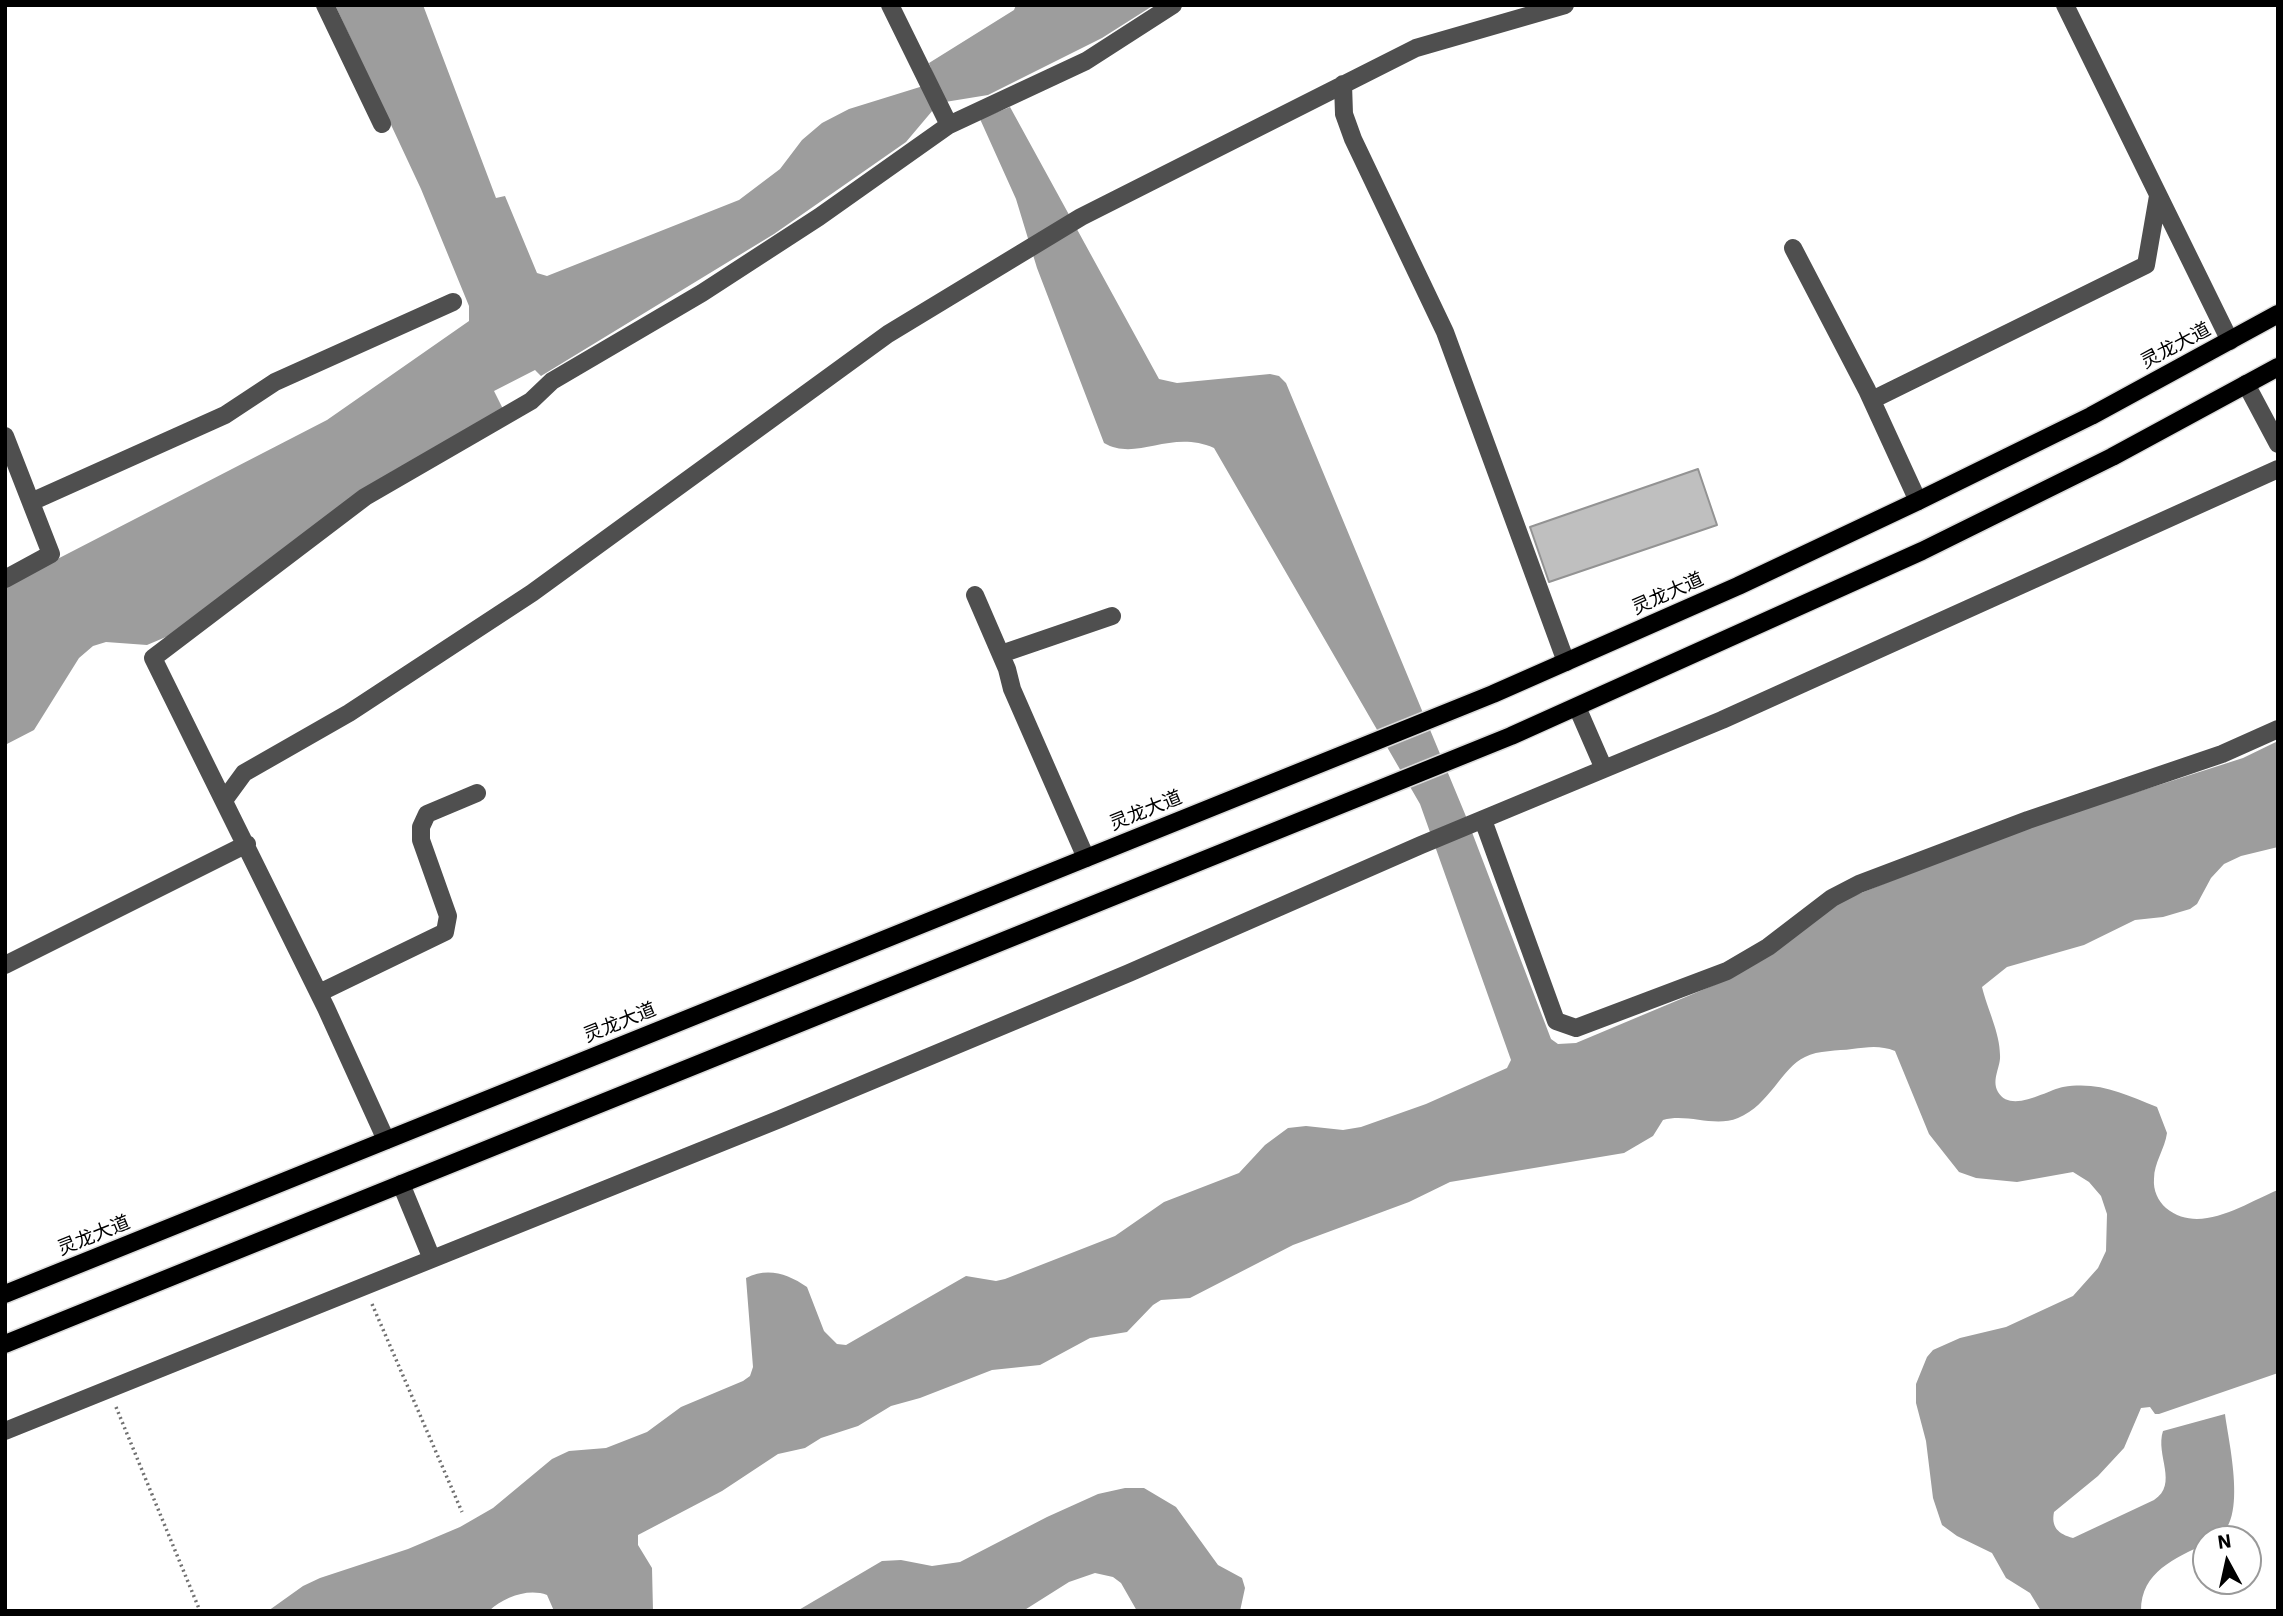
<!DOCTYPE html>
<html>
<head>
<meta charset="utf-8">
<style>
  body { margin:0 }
  #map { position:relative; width:2283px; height:1616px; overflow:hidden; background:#fff; font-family:"IBM Plex Sans",sans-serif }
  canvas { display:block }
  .frame { position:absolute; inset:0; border:7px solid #000; pointer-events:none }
  .north { position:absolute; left:2192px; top:1525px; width:70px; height:70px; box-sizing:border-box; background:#fff; border:2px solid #999; border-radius:50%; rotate:352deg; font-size:19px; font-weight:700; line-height:28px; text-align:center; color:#000 }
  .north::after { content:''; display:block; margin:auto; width:24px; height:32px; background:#000; clip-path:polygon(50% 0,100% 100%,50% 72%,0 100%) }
</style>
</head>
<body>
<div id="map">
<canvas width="2283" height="1616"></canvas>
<div class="frame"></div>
<div class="north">N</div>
</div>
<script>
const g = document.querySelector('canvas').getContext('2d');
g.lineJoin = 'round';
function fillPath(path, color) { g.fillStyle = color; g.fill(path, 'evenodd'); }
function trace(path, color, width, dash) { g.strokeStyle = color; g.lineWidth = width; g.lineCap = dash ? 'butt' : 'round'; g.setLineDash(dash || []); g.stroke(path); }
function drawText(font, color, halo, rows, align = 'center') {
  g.font = font + ' "IBM Plex Sans","Noto Sans SC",sans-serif'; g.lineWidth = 6; g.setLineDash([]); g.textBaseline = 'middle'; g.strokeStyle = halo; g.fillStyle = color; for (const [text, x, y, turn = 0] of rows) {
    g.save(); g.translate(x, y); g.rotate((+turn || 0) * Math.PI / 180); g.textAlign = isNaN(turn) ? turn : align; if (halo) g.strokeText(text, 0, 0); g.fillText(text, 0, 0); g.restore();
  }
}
fillPath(new Path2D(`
  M335 5H423L496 198 505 196 537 273 547 276 739 200 780 169 802 140 822 123 849 109 936 82 929 63 1014 10 1016 5H1154L1102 38 988 95 945 102 933 110 906 142 774 234 541 376 535 370 494 391 504 411 393 471 173 634 147 645 106 642 93 646 79 658 34 730 5 745V586L327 420 469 321V306L421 189Z
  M1010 107 1159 379 1177 383 1270 374 1279 376 1286 383 1465 814 1551 1039 1558 1044 1576 1043 1719 983 1761 961 1839 902 2006 834 2243 758 2278 741V847L2241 856 2224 864 2211 878 2197 904 2190 909 2163 917 2135 920 2084 945 2007 967 1982 987C1987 1008 2000 1033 2000 1055 2001 1067 1991 1079 1998 1092 2011 1114 2047 1090 2063 1087 2099 1081 2124 1094 2157 1107L2167 1133C2165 1149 2154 1162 2154 1179 2153 1190 2158 1201 2166 1208 2200 1236 2245 1203 2278 1190V1373L2159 1414H2155L2150 1407 2141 1408 2124 1448 2098 1476 2054 1512C2051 1527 2058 1534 2073 1538L2154 1500C2179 1484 2155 1455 2163 1431L2225 1414C2228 1441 2253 1539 2206 1539V1543C2175 1559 2141 1571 2141 1611H2041L2030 1593 2006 1578 1992 1553 1957 1536 1942 1525 1933 1498 1926 1441 1916 1403V1384L1927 1357 1933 1350 1960 1338 2006 1327 2073 1296 2098 1268 2106 1251 2107 1214 2101 1196 2089 1182 2073 1172 2017 1182 1976 1178 1959 1172 1929 1134 1895 1051C1880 1045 1868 1047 1852 1049 1838 1051 1818 1050 1805 1057 1782 1067 1770 1105 1738 1118 1714 1128 1688 1113 1663 1120L1653 1136 1624 1153 1450 1182 1409 1202 1293 1245 1190 1298 1161 1300 1153 1305 1127 1332 1090 1338 1040 1365 992 1370 920 1398 891 1406 858 1426 821 1438 805 1448 778 1454 722 1491 638 1535V1545L652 1568 653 1611H554L547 1595C528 1588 504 1597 489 1611H268L303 1586 320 1578 408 1549 460 1527 493 1508 552 1459 569 1451 606 1448 647 1432 681 1407 743 1381 750 1376 753 1367 746 1278C768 1267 788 1274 807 1287L824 1331 837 1344 846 1345 966 1276 996 1281 1005 1279 1115 1236 1164 1202 1239 1173 1265 1145 1288 1128 1306 1126 1343 1130 1361 1127 1426 1104 1507 1068 1511 1060 1420 804 1214 448C1170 429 1137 462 1104 443L1037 268 1016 199 980 119Z
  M1125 1488H1144L1176 1507 1218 1565 1242 1578 1245 1588 1240 1611H1137L1121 1583 1113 1577 1095 1573 1069 1582 1023 1611H797L882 1561 901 1560 932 1566 960 1562 1047 1517 1098 1494Z`), '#9d9d9d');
const building = new Path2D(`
  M1698 469 1717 525 1549 582 1530 527Z`);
fillPath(building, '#bfbfbf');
trace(building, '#939393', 2);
const major = new Path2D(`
  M5 1294 1493 694 1738 586 1918 501 2091 416 2278 314
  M5 1344 1511 736 1922 551 2112 457 2278 367`);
trace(major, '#dbdbdb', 21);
trace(new Path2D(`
  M372 1304 462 1512
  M116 1407 200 1611`), '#717171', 3.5, [2, 3.5]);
trace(new Path2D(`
  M325 5 382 124
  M890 5 949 125
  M2065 5 2230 341
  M1343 84 1344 114 1353 139 1445 332 1566 662
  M1793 248 1867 390 1918 501
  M2246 384 2278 444
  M1872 400 2146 265 2158 196
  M5 436 51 554 5 579
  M31 502 225 415 275 382 453 302
  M975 595 1007 669 1012 689 1086 858
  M1001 654 1112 616
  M1577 707 1604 769
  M225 799 244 773 349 713 532 593 888 334 1081 217 1416 48 1565 5
  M1483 820 1556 1021 1576 1028 1727 971 1768 947 1832 898 1859 884 2028 820 2222 754 2278 729
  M5 965 247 844
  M319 993 445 932 448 916 421 840V827L427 814 477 793
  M386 1140 326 1008 153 658 365 497 531 401 552 381 702 293 819 217 949 125 1086 61 1173 5
  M401 1184 432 1259
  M5 1431 780 1119 1129 973 1421 845 1722 720 2278 469`), '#4f4f4f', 18);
trace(major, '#000', 18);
drawText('19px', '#000', '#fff', [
  ["灵龙大道",2176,346,-28],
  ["灵龙大道",1668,594,-24],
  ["灵龙大道",1146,811,-22],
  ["灵龙大道",620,1023,-22],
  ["灵龙大道",94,1236,-22]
]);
</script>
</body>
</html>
